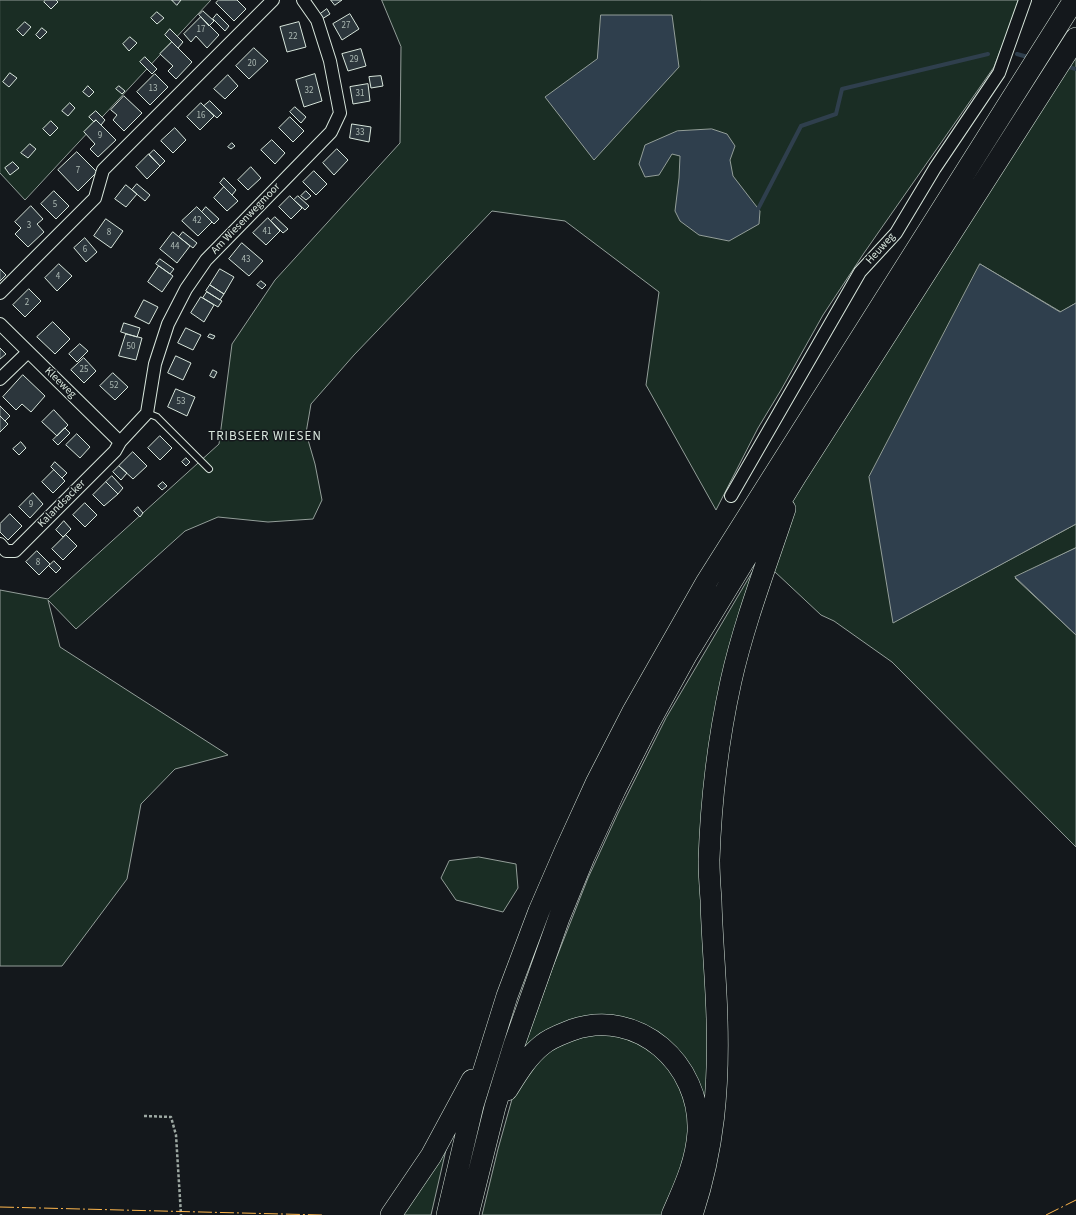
<!DOCTYPE html>
<html>
<head>
<meta charset="utf-8">
<style>
  body { margin:0 }
  canvas { display:block; background:#14181c }
</style>
</head>
<body>
<canvas width="1076" height="1215"></canvas>
<script>
const g = document.querySelector('canvas').getContext('2d');
g.lineJoin = 'round';
function fillPath(path, color) { g.fillStyle = color; g.fill(path, 'evenodd'); }
function trace(path, color, width, dash) { g.strokeStyle = color; g.lineWidth = width; g.lineCap = dash ? 'butt' : 'round'; g.setLineDash(dash || []); g.stroke(path); }
function drawText(font, color, halo, rows, align = 'center') {
  g.font = font + ' "Source Sans 3",sans-serif'; g.lineWidth = 3; g.setLineDash([]); g.textBaseline = 'middle'; g.strokeStyle = halo; g.fillStyle = color; for (const [text, x, y, turn = 0] of rows) {
    g.save(); g.translate(x, y); g.rotate((+turn || 0) * Math.PI / 180); g.textAlign = isNaN(turn) ? turn : align; if (halo) g.strokeText(text, 0, 0); g.fillText(text, 0, 0); g.restore();
  }
}
const green = new Path2D(`
  M0 0H211L25 200 0 173Z
  M382 0H1020L994 67 864 253 823 315 781 390 758 428 716 510 646 385 659 292 565 221 492 211 354 355 311 404 306 433 315 464 322 500 313 519 268 522 218 517 185 531 76 629 48 600 60 647 228 755 175 769 141 804 127 879 62 966H0V590L48 599 219 444 232 344 275 280 400 143 401 47Z
  M1076 42V303L1061 312 980 264 894 622 1076 524V548L1015 578 1076 635V847L892 662 834 621 821 615 774 571 796 476Z
  M770 542 720 706 709 1119 701 1098 631 1022 523 1049 552 969 588 878 618 813 666 718Z
  M479 857 516 864 518 888 503 912 456 900 441 878 449 861Z
  M593 1028 654 1046 689 1096 691 1142 669 1215H482L498 1149 514 1092 533 1060Z
  M451 1128 431 1215H397Z`);
fillPath(green, '#1a2d24');
trace(green, '#939e99', 1);
const water = new Path2D(`
  M601 15H672L679 67 594 160 545 97 597 59Z
  M712 129 727 134 735 146 730 160 733 176 760 211 759 224 729 241 699 235 680 221 675 211 679 178 680 156 672 154 659 175 645 177 639 164 645 145 677 131Z
  M980 264 1060 312 1076 303V524L893 623 869 477Z
  M1076 548V635L1015 577Z`);
fillPath(water, '#2f3f4d');
trace(water, '#939e99', 1);
trace(new Path2D(`
  M1017 54 1031 58
  M1065 66 1076 69
  M758 209 801 126 836 114 842 89 988 54`), '#2f3f4d', 4);
const building = new Path2D(`
  M46 0H56L58 2 51 9 44 2Z
  M172 0H181L177 5Z
  M219 0H237L246 9 234 21 216 3Z
  M331 0H342L335 5Z
  M327 9 330 14 322 19 319 15Z
  M203 11 214 21 209 26 199 15Z
  M157 12 164 18 157 24 151 18Z
  M217 14 229 26 225 31 213 19Z
  M350 14 359 29 342 40 333 24Z
  M201 17 219 35 207 48 196 36 191 42 184 34Z
  M25 22 31 27 23 36 17 30Z
  M299 22 306 47 287 52 280 27Z
  M42 28 47 32 40 39 36 35Z
  M170 29 183 42 178 48 165 35Z
  M130 37 137 43 129 51 123 44Z
  M172 42 192 62 176 79 168 71 173 66 160 54Z
  M254 48 268 61 249 79 236 66Z
  M361 49 366 66 348 71 342 54Z
  M145 57 157 69 152 74 140 62Z
  M10 73 17 78 9 87 3 82Z
  M155 74 168 87 150 105 137 92Z
  M315 74 322 101 304 107 296 80Z
  M228 75 238 86 225 99 214 89Z
  M381 76 383 86 371 88 369 77Z
  M368 84 370 101 353 104 350 87Z
  M88 86 94 92 89 97 83 92Z
  M119 86 125 91 122 94 116 89Z
  M124 96 142 113 124 131 113 120 117 115 111 110Z
  M210 101 222 113 217 118 204 106Z
  M70 103 75 108 68 116 62 111Z
  M201 103 214 116 200 130 187 117Z
  M295 107 306 117 301 123 290 112Z
  M96 111 105 120 101 125 96 120 94 122 89 117Z
  M290 117 304 131 293 142 279 128Z
  M96 120 116 140 98 157 90 149 95 144 84 132Z
  M51 121 58 128 50 136 43 129Z
  M352 124 371 127 369 142 350 138Z
  M175 128 186 140 173 153 161 141Z
  M272 140 285 153 275 164 261 150Z
  M232 143 235 146 231 149 228 147Z
  M30 144 36 149 28 158 21 153Z
  M337 149 348 160 334 175 323 163Z
  M154 150 165 161 160 166 149 155Z
  M77 152 97 172 78 191 58 170Z
  M149 154 160 166 147 179 136 167Z
  M13 162 19 168 10 175 5 168Z
  M251 167 261 178 248 190 238 180Z
  M314 171 327 184 316 195 303 182Z
  M224 178 236 190 232 195 220 183Z
  M137 184 150 195 145 201 132 190Z
  M126 185 137 194 126 207 115 199Z
  M224 187 238 201 227 211 214 198Z
  M54 191 69 206 56 219 41 204Z
  M306 191 311 196 306 200 301 196Z
  M290 196 302 208 291 219 279 207Z
  M298 196 309 206 305 210 294 200Z
  M31 206 43 219 37 224 44 232 28 247 15 234 21 228 15 222Z
  M197 207 212 222 198 236 182 221Z
  M206 207 219 219 214 224 202 212Z
  M275 217 288 229 283 233 271 221Z
  M268 218 280 231 266 245 253 233Z
  M106 219 123 231 111 248 94 236Z
  M173 232 190 246 177 263 160 249Z
  M183 232 197 243 193 248 179 237Z
  M85 238 97 252 86 262 74 248Z
  M242 243 263 261 249 276 229 259Z
  M160 259 174 269 170 274 156 264Z
  M59 264 72 276 57 291 45 278Z
  M159 266 173 276 162 292 148 282Z
  M0 269 6 275 0 281Z
  M220 269 234 277 224 294 210 285Z
  M261 281 266 285 262 289 257 285Z
  M210 285 224 294 220 300 206 291Z
  M29 289 41 301 25 317 13 305Z
  M207 292 222 301 218 307 203 298Z
  M201 297 214 305 204 322 191 313Z
  M144 300 158 307 149 324 135 317Z
  M53 322 70 339 55 354 37 337Z
  M124 323 140 328 137 337 121 332Z
  M186 328 201 335 193 350 178 343Z
  M126 334 142 338 136 360 119 356Z
  M210 334 215 336 213 339 208 337Z
  M80 344 88 351 77 362 69 354Z
  M0 348 6 354 0 359Z
  M176 356 191 363 183 380 168 373Z
  M84 358 96 371 84 383 71 370Z
  M213 370 217 372 214 378 210 376Z
  M113 373 128 387 115 400 100 386Z
  M23 375 45 396 31 412 22 404 16 410 3 397Z
  M176 389 195 397 187 416 168 407Z
  M0 406 10 416 5 421 0 416Z
  M54 410 68 425 57 436 42 422Z
  M0 416 8 424 0 432Z
  M65 428 70 433 58 445 53 440Z
  M77 434 90 447 80 458 66 445Z
  M160 436 172 448 160 460 148 448Z
  M21 442 26 448 19 455 13 449Z
  M133 452 147 466 133 479 119 466Z
  M186 458 190 462 186 466 182 462Z
  M55 462 67 473 62 478 51 467Z
  M119 466 127 473 121 480 113 472Z
  M54 470 65 481 53 493 42 482Z
  M112 476 123 488 118 494 106 482Z
  M106 482 118 494 104 506 93 495Z
  M163 482 167 486 162 490 158 486Z
  M33 493 43 504 30 518 19 507Z
  M85 503 97 515 85 527 73 515Z
  M138 507 143 513 140 517 134 511Z
  M10 514 22 526 8 540 0 532V524Z
  M64 521 71 529 63 537 56 530Z
  M66 535 77 546 63 560 52 549Z
  M37 551 50 564 39 575 26 562Z
  M54 561 61 568 56 573 49 566Z`);
fillPath(building, '#2c363c');
trace(building, '#d8e6dc', 1);
const lane = new Path2D(`
  M147 413 157 417 209 469`);
const street = new Path2D(`
  M0 293 95 198 103 170 273 0
  M0 324 120 442
  M0 379 28 352
  M731 496 860 272 896 233 935 168 999 73 1025 0
  M0 544 6 551H15L115 451 120 442 147 413 155 364 168 324 186 289 206 260 331 132 340 113 330 61 317 20 303 0`);
const highway = new Path2D(`
  M507 1090C517 1074 527 1057 542 1045 550 1038 562 1034 572 1030 638 1007 701 1064 698 1132 696 1163 684 1187 672 1215
  M391 1215 431 1156 472 1080
  M447 1215 473 1105 507 996 539 911 565 851 596 783 632 713 707 581 1074 0
  M468 1215 495 1107 514 1045 559 918 584 857 615 790 649 723 687 654 796 476 1076 38
  M692 1215C714 1149 719 1088 717 1019 716 979 712 940 711 900 710 887 709 873 709 860 711 800 718 740 731 681 744 623 766 566 785 509`);
trace(lane, '#d8e6dc', 8);
trace(street, '#d8e6dc', 14);
trace(highway, '#d8e6dc', 22);
trace(new Path2D(`
  M144 1116 171 1117 176 1135 181 1215`), '#9da8a2', 2.5, [3, 2]);
trace(lane, '#14181c', 6);
trace(street, '#14181c', 12);
trace(highway, '#14181c', 21);
trace(new Path2D(`
  M0 1207 322 1215
  M1046 1215 1076 1200`), '#ffb74d', 1, [14, 3, 2, 3]);
drawText('9px', '#adbab4', null, [
  ["27",346,26],
  ["17",201,30],
  ["22",293,37],
  ["29",354,60],
  ["20",252,64],
  ["13",153,89],
  ["32",309,91],
  ["31",360,94],
  ["16",201,116],
  ["33",360,133],
  ["9",100,136],
  ["7",78,171],
  ["5",55,205],
  ["42",197,221],
  ["3",29,226],
  ["41",267,232],
  ["8",109,233],
  ["44",175,247],
  ["6",85,250],
  ["43",246,260],
  ["4",58,277],
  ["2",27,303],
  ["50",131,347],
  ["25",84,370],
  ["52",114,386],
  ["53",181,402],
  ["9",31,505],
  ["8",38,563]
]);
drawText('11px', '#d8e6dc', '#14181c', [
  ["Am Wiesenwegmoor",246,219,-46],
  ["Heuweg",881,249,-48],
  ["Kleeweg",60,383,44],
  ["Kalandsacker",62,504,-45]
]);
g.letterSpacing = '1px';
drawText('13px', '#d8e6dc', '#14181c', [
  ["TRIBSEER WIESEN",265,437]
]);
g.letterSpacing = '0px';
</script>
</body>
</html>
